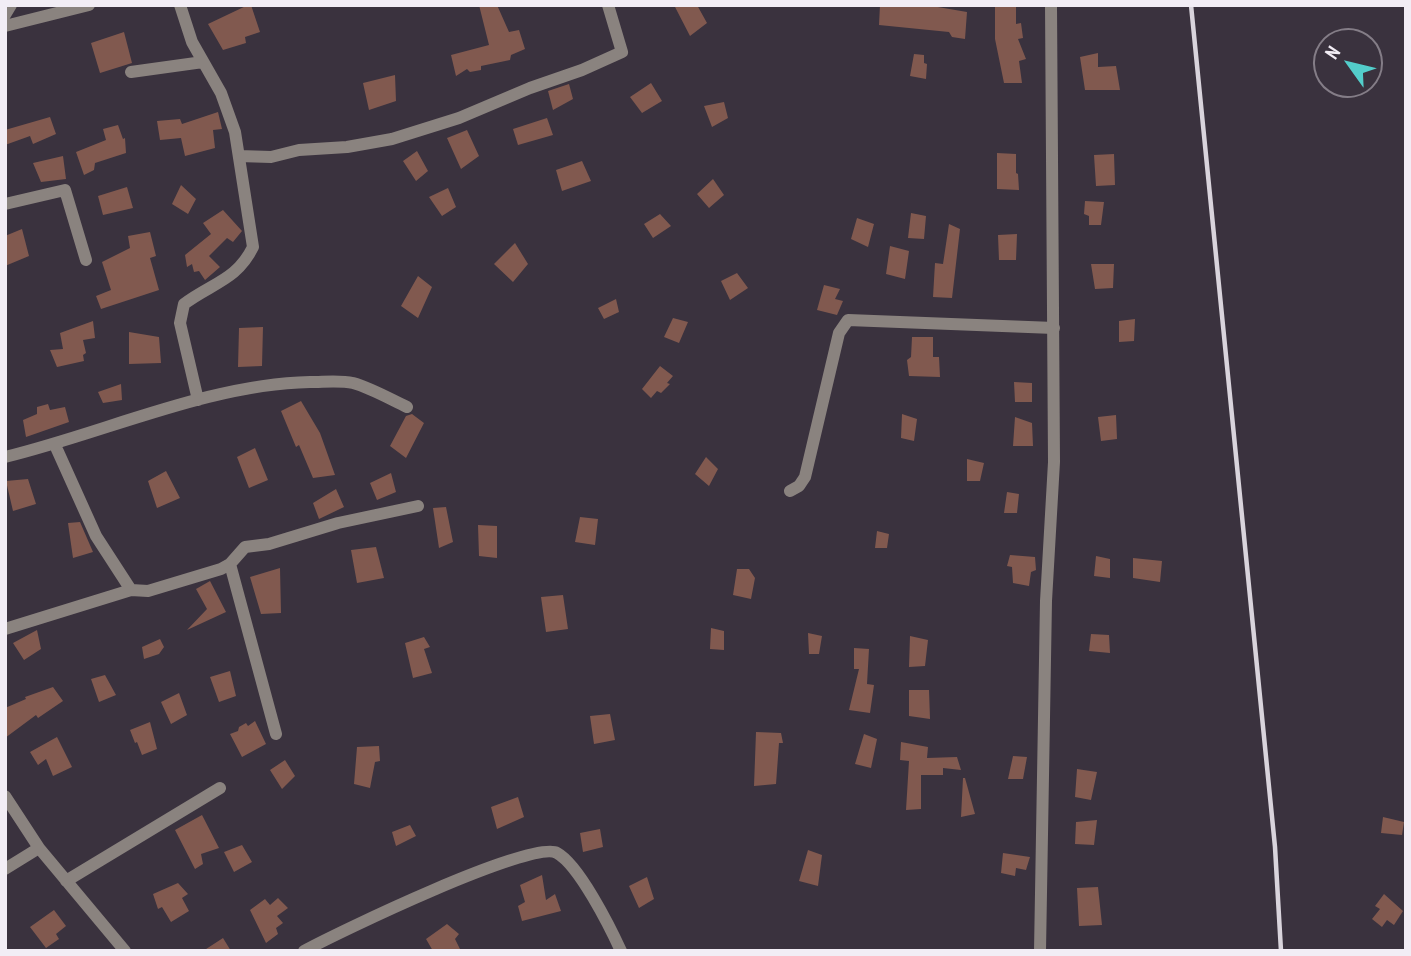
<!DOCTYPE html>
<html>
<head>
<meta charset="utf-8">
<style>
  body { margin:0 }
  #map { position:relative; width:1411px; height:956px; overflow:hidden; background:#3a323e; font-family:"PT Sans Narrow",sans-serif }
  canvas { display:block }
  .frame { position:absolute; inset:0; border:7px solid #f2edf5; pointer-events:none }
  .north { position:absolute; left:1313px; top:28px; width:70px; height:70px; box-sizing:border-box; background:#3a323e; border:2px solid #847d87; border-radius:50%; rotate:304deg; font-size:19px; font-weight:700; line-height:28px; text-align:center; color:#f2edf5 }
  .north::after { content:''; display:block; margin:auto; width:24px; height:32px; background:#53cdca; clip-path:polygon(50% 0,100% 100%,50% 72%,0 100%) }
</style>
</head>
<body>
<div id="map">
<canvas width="1411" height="956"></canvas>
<div class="frame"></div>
<div class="north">N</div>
</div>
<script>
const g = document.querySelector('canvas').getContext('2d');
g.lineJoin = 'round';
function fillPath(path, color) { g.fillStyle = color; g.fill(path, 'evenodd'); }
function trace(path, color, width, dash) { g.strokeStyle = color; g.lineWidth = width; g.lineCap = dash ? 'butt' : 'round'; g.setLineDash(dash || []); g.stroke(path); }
fillPath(new Path2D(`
  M248 5H251L260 32 245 37 246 43 223 50 208 24Z
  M479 5H497L509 32 519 30 525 49 511 55 510 60 481 66V70L470 72 467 69 456 76 451 55 489 45Z
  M674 5H697L707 23 690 36Z
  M880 5H926L967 12 965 39 952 37 949 32 879 25Z
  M1016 6V24L1021 23 1023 38 1018 39 1026 59 1019 61 1022 83H1004L995 39V7Z
  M124 32 132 63 100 73 91 43Z
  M1098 53V67L1116 66 1120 90H1085L1080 57Z
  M914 54 924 55V63L927 64 926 79 910 76Z
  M395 75 396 101 369 110 363 83Z
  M651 83 662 101 642 113 630 97Z
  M569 84 573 99 553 110 548 91Z
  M724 102 728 118 712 127 704 106Z
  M218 112 222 129 213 130 215 148 185 156 181 138 160 140 157 121 180 119 182 124Z
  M50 117 56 134 33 144 30 136 5 145V130Z
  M547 118 553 135 518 145 513 129Z
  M118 125 123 139 125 138 126 153 95 163 94 170 84 175 76 152 106 140 103 129Z
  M467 130 479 156 461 169 447 138Z
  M417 151 428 171 416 181 403 161Z
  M997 153 1016 154V173L1018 174 1019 190 997 189Z
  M1114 154 1115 185 1096 186 1094 155Z
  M63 156 66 179 41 182 33 163Z
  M582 161 591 181 562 191 556 170Z
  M713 179 724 195 709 208 697 194Z
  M181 185 196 199 188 214 172 204Z
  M127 187 133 208 103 215 98 196Z
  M448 188 456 207 442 216 429 197Z
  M1085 201 1104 202 1101 225H1089V216L1084 214Z
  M223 210 242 231 233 242 227 238 209 256 220 267 205 280 199 271 194 272 192 264 187 267 185 255 211 234 203 223Z
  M911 213 926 216 924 239 908 238Z
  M660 214 671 226 653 238 644 224Z
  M857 218 874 224 868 247 851 239Z
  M949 224 960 229 952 298 933 297 935 263 943 264Z
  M22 229 29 256 5 266V236Z
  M150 232 156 256 150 258 159 290 101 309 96 296 111 290 102 262 130 248 128 236Z
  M1017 234 1016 260H999L998 235Z
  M515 243 528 264 513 282 494 264Z
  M890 246 909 251 905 279 886 274Z
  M1091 264H1114L1113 288 1095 289Z
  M737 273 748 288 730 300 721 281Z
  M418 276 432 287 418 318 401 306Z
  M824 285 840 289 835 299 843 301 837 315 817 310Z
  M616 299 619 312 604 319 598 308Z
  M673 318 688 322 679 343 664 337Z
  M1135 319 1134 341 1119 342V321Z
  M93 321 95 338 83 340 86 353 83 355 84 361 57 367 50 350 63 349 60 333Z
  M263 327 262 366 238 367 239 328Z
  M129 332 159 337 161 363 129 364Z
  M912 337H933V357H939L940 377 909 376 907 360 911 357Z
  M660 366 673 376 667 383 670 384 661 393 657 391 651 398 642 389Z
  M1014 382 1032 383V402H1015Z
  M121 384 122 400 103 403 98 392Z
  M301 401 320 433 335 475 313 478 299 445 296 447 281 411Z
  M48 404 50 410 65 407 69 422 26 437 23 420 37 414V407Z
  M412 414 424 423 406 458 390 446 406 416Z
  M902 414 917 419 914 441 901 438Z
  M1116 415 1117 439 1101 441 1098 417Z
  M1015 417 1032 423 1033 446H1013Z
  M255 448 268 480 249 488 237 457Z
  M706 457 718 469 709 486 695 474Z
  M967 459 984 463 980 481H967Z
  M166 471 180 498 157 508 148 481Z
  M391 473 396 492 377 500 370 483Z
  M28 479 36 504 13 511 6 481Z
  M336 489 344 507 319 519 313 503Z
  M1007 492 1019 494 1017 513H1004Z
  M446 507 453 542 439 548 433 508Z
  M580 517 598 519 595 545 575 542Z
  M80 522 93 552 73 558 68 523Z
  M478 525 497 526V558L479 556Z
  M877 531 889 534 887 548H875Z
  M376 547 384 578 357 583 351 550Z
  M1010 555 1035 557 1036 570 1031 572 1029 586 1013 583 1012 567 1007 566Z
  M1096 556 1110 559V578L1094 576Z
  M1133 558 1162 561 1160 582 1133 578Z
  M280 568 281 613 261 614 250 577Z
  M737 569H749L755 578 751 599 733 595Z
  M210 581 226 612 187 630 207 609 196 589Z
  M563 595 568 629 546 632 541 597Z
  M711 628 724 631V650L710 649Z
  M37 630 41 649 24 660 13 643Z
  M808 633 822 636 819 654H809Z
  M1091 634 1109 635 1110 653 1089 651Z
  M910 636 928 640 925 666 909 667Z
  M424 637 430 647 424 649 432 673 413 678 405 643Z
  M160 639 164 647 159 654 144 659 142 647Z
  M854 648 869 649 867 684 874 685 870 713 849 710 859 669H854Z
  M230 671 236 696 219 702 210 677Z
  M105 675 116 695 99 702 91 679Z
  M53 687 63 701 38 718 36 715 5 738V708L26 699 25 697Z
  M909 690H929L930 719 909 716Z
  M179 693 187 715 171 724 161 702Z
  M610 714 615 740 594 744 590 716Z
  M255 721 266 744 242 757 230 734 238 731 239 727 246 723 248 726Z
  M150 722 157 749 142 755 137 742 135 743 130 730Z
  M756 732 781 733 783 743H779L776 784 754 786Z
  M864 734 877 739 871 768 855 764Z
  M57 737 72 767 53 776 46 759 38 765 30 752Z
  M901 742 928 747 927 758 957 757 961 770 943 768V775H921V809L906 810 909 761 900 760Z
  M379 746 380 761 375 762 370 788 354 784 357 747Z
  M1013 756 1027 757 1023 779H1008Z
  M285 760 295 776 282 789 270 770Z
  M1077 769 1097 772 1091 800 1075 797Z
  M963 778H965L975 814 961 817Z
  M518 797 524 817 497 829 491 807Z
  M202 815 219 848 201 854 203 864 195 869 175 830Z
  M1383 817 1404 822 1402 835 1381 833Z
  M1097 820 1094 845 1075 844 1076 822Z
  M410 825 416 836 396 846 392 832Z
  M600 829 603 847 583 852 580 833Z
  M242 845 252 862 234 872 224 852Z
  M808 850 822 855 818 886 799 881Z
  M1003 853 1030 857 1026 870 1016 868 1015 876 1001 873Z
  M542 875 546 900 555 894 561 911 522 921 518 906 525 902 520 885Z
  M647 877 654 899 639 908 629 886Z
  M178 883 188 894 182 898 189 911 171 922 162 907 158 909 153 894Z
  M1098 887 1102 925 1079 926 1077 888Z
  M1384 894 1403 911 1394 925 1387 920 1382 927 1372 919 1380 909 1375 906Z
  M278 898 288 908 277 916 283 923 276 928 278 934 266 943 250 910 265 899 270 905Z
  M54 910 66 926 56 934 59 939 46 948 30 927Z
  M447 924 459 934 455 939 461 951H433L426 939Z
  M223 938 231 951H203Z`), '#81594f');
trace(new Path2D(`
  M180 5 192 42 221 93 235 132 253 247C237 280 212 283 184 304L180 323 198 400
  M5 15 11 5
  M5 26 89 5
  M131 72 203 62
  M239 156 271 157 299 150 347 147 392 139 459 118 530 88 582 70 622 52 608 5
  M5 204 65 190 86 260
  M55 445 96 536 131 590
  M5 457C104 433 209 384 310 382 324 382 340 380 353 383 371 388 390 399 407 407
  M790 491 799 486 805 477 839 333 848 320 1054 328
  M230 564 245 547 269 544 338 523 418 506
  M5 629 131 590 148 591 221 569 230 564 276 734
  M5 796 39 848 125 951
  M5 869 39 848
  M66 881 220 788
  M304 951C337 933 532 839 557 853 579 865 610 927 621 951
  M1040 951 1046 601 1054 462 1051 5`), '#8a837f', 12);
trace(new Path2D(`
  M1191 5 1275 847 1281 951`), '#d9d4dc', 4.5);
</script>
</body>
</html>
